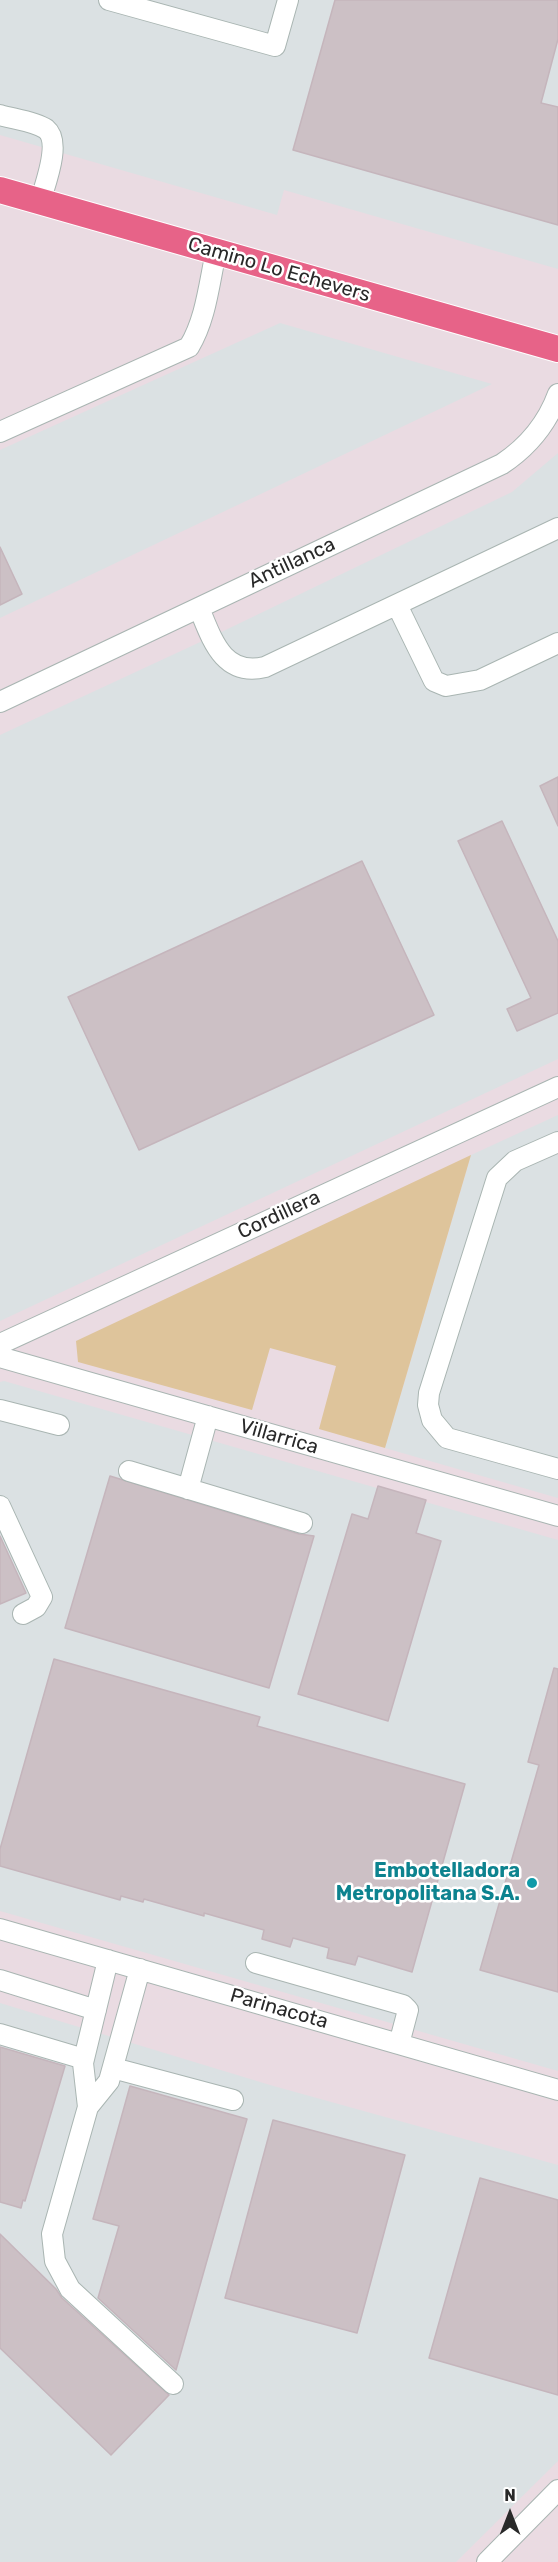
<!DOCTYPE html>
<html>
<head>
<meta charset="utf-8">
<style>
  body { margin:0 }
  #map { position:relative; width:558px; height:2562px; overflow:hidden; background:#eadbe2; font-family:Rubik,sans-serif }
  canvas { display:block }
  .north { position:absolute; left:480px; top:2484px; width:60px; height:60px; -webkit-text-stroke:4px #fff; paint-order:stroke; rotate:0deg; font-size:16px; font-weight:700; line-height:24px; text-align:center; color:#292929 }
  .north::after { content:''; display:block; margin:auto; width:21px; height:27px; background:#292929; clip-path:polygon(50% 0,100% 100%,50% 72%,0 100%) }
</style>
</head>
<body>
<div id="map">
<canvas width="558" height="2562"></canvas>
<div class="north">N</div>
</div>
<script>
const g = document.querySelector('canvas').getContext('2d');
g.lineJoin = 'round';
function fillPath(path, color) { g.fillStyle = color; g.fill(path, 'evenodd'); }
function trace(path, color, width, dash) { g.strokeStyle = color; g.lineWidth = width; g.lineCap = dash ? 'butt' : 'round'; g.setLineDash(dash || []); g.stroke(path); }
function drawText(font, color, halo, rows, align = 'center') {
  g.font = font + ' Rubik,sans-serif'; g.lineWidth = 5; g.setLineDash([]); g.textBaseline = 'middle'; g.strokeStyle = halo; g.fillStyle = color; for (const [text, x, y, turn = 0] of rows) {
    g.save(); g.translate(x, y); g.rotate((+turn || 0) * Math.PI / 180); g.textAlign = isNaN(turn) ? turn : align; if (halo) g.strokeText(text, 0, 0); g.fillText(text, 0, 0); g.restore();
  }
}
fillPath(new Path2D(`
  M0 0H558V269L284 190 277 215 0 135Z
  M280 323 492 384 0 618V450Z
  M558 453V1059L0 1321V735L211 637 512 492Z
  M558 1115V1498L385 1448 471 1155Z
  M4 1381 558 1540V2071L0 1911V1382Z
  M0 2003 270 2085 558 2165V2461L456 2562H0Z`), '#dbe1e3');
fillPath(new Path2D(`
  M471 1155 385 1448 319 1429 336 1366 270 1348 252 1410 78 1362 76 1341Z`), '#dec49b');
const building = new Path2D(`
  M335 0H558V39L541 103 558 107V225L293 150Z
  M0 547 22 594 0 605Z
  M558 777V826L540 786Z
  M502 821 558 941V1013L517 1031 507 1009 531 998 458 841Z
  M362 861 434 1015 139 1150 68 997Z
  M110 1476 299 1534 314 1536 269 1688 65 1628Z
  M378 1486 426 1500 416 1533 441 1541 388 1721 298 1694 352 1514 368 1519Z
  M0 1536 26 1593 0 1604Z
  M54 1659 260 1717 257 1726 465 1784 412 1972 358 1956 355 1965 327 1958 329 1948 293 1938 290 1947 262 1939 264 1930 204 1913V1916L144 1899 143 1902 121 1896 120 1900 0 1866V1849Z
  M554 1668 558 1669V1992L480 1970 539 1765 528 1762Z
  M0 2047 65 2066 25 2201 23 2200 21 2208 0 2202Z
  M130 2086 247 2119 176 2370 98 2298 119 2226 93 2219Z
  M273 2120 405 2155 357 2333 225 2298Z
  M480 2178 558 2200V2395L429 2358Z
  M0 2234 56 2289 62 2298 169 2395 111 2455 0 2348Z`);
fillPath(building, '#ccc0c5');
trace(building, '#c5b5bc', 1.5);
const minor = new Path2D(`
  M109 0 275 46 288 0
  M0 115C13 119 34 121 46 129 62 142 45 184 40 202
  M0 432 189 347C206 319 209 284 216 252
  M397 605 434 681 446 686 480 680 558 643
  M199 608C212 639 223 677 265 667L558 528
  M0 702 502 464C529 446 547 424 558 394
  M558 1142 515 1161 497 1178 429 1393 428 1405 432 1420 447 1438 558 1469
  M0 1344 558 1087
  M0 1357 558 1516
  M0 1410 59 1425
  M129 1471 302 1523
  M188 1489 208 1416
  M0 1506 42 1597 36 1607 23 1614
  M0 1929 558 2090
  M256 1963 403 2005 408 2010 399 2044
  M140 1969 109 2081 88 2107 52 2234 55 2261 70 2289 173 2384
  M0 1980 96 2010
  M0 2034 84 2059
  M113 2068 233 2100
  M88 2107 83 2063 108 1960
  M487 2562 558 2490`);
const major = new Path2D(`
  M0 190 558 349`);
trace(minor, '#a9b5b2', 22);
trace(major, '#fff', 28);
trace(minor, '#fff', 20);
trace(major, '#e76388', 26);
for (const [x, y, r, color] of [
  [532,1883,6,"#0f9aa8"]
]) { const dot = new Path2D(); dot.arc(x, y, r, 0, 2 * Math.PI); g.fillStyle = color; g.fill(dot); trace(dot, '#fff', 2); }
drawText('20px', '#292929', '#fff', [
  ["Camino Lo Echevers",279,270,16],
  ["Antillanca",292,563,-25],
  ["Cordillera",279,1215,-25],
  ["Villarrica",279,1437,16],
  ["Parinacota",279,2009,16]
]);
drawText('bold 20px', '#0d838f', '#fff', [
  ["Embotelladora",520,1871],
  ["Metropolitana S.A.",520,1894]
], 'right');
</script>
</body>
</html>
